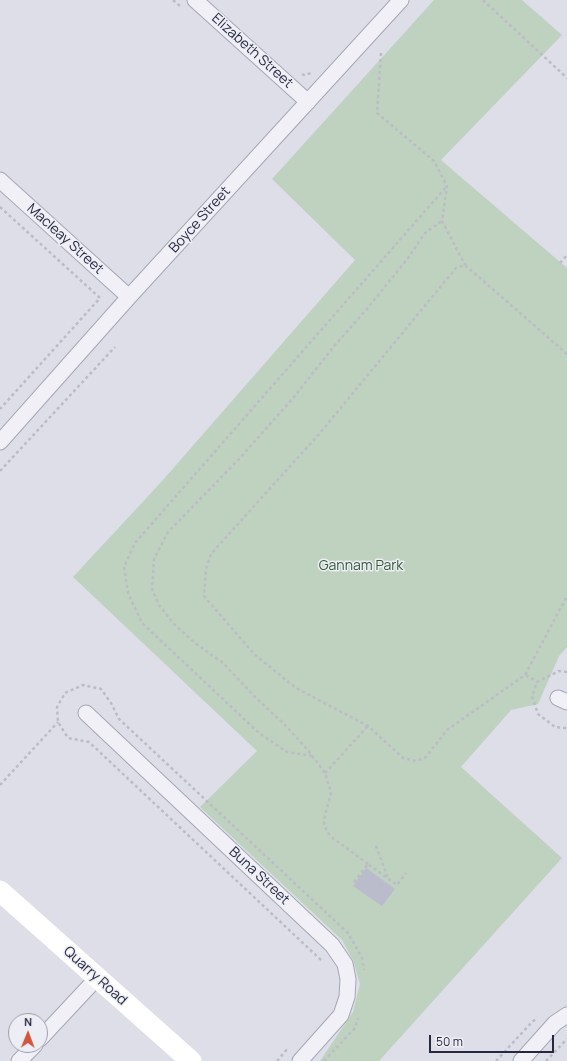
<!DOCTYPE html>
<html>
<head>
<meta charset="utf-8">
<style>
  body { margin:0 }
  #map { position:relative; width:567px; height:1061px; overflow:hidden; background:#dddee8; font-family:Manrope,sans-serif }
  canvas { display:block }
  .north { position:absolute; left:8px; top:1013px; width:40px; height:40px; box-sizing:border-box; background:#edeef5; border:1px solid #9d9fac; border-radius:50%; rotate:1deg; font-size:11px; font-weight:700; line-height:16px; text-align:center; color:#26283f }
  .north::after { content:''; display:block; margin:auto; width:14px; height:18px; background:#d2543d; clip-path:polygon(50% 0,100% 100%,50% 72%,0 100%) }
  .scale { position:absolute; left:429px; top:1035px; width:125px; height:18px; box-sizing:border-box; border:2px solid #26283f; border-top:0; padding-left:5px; font-size:12px; line-height:14px; white-space:nowrap; color:#26283f; -webkit-text-stroke:3px #edeef5; paint-order:stroke }
</style>
</head>
<body>
<div id="map">
<canvas width="567" height="1061"></canvas>
<div class="north">N</div>
<div class="scale">50 m</div>
</div>
<script>
const g = document.querySelector('canvas').getContext('2d');
g.lineJoin = 'round';
function fillPath(path, color) { g.fillStyle = color; g.fill(path, 'evenodd'); }
function trace(path, color, width, dash) { g.strokeStyle = color; g.lineWidth = width; g.lineCap = dash ? 'butt' : 'round'; g.setLineDash(dash || []); g.stroke(path); }
function drawText(font, color, halo, rows, align = 'center') {
  g.font = font + ' Manrope,sans-serif'; g.lineWidth = 3; g.setLineDash([]); g.textBaseline = 'middle'; g.strokeStyle = halo; g.fillStyle = color; for (const [text, x, y, turn = 0] of rows) {
    g.save(); g.translate(x, y); g.rotate((+turn || 0) * Math.PI / 180); g.textAlign = isNaN(turn) ? turn : align; if (halo) g.strokeText(text, 0, 0); g.fillText(text, 0, 0); g.restore();
  }
}
fillPath(new Path2D(`
  M434 0H522L562 35 441 160 567 268V647L559 656 538 704 511 710 461 767 562 858 379 1061H320L353 1012 360 984 353 960 342 940 200 807 257 751 73 577 163 480 355 260 272 179Z`), '#bed2bf');
fillPath(new Path2D(`
  M366 868 395 889 382 906 353 886Z`), '#babccb');
const street = new Path2D(`
  M195 0 308 102
  M0 180 129 297
  M0 442 129 297 401 0
  M558 698 567 702
  M86 713 332 945 345 964 348 979 347 997 341 1015 300 1061
  M40 1039 97 978
  M19 1061 35 1045
  M521 1061 555 1023 567 1015`);
trace(street, '#a6a7b5', 17);
trace(new Path2D(`
  M173 0 180 6
  M483 0 567 78
  M381 53 377 113 434 161 447 186 442 221 465 265
  M302 74 304 75 312 73
  M0 207 100 298 0 409
  M560 263 567 255
  M567 354 465 265 456 268 320 433 211 554 206 569 204 596 254 654 296 688 368 726 403 758 416 761 426 757 447 730 525 675 567 596
  M0 471 115 347
  M567 672 559 671 537 682 532 696 538 714 555 727 567 728
  M526 675 537 682
  M312 756 287 752 259 733 142 623 128 593 124 567 135 543 447 186
  M325 773 368 726
  M0 785 58 722
  M376 846 388 878
  M368 864 334 839 327 832 324 823 325 815 331 793 325 773 307 749 284 724 257 699 223 663 195 643 174 624 159 605 152 589 154 559 168 532 239 459 294 397 335 345 367 309 408 258 425 233 442 221
  M354 882 368 864 397 885 406 873
  M321 960 89 742 68 738 58 722 57 707 65 693 83 685 101 689 111 703 119 719 348 933 362 958 364 970
  M277 1061 288 1048
  M324 1061 355 1028 358 1018
  M496 1061 532 1022 536 1019
  M546 1061 567 1039`), '#bbbcc6', 2.5, [3, 3]);
trace(street, '#f0f0f6', 15);
trace(new Path2D(`
  M0 891 191 1061`), '#fff', 21);
drawText('14px', '#26283f', '#edeef5', [
  ["Elizabeth Street",252,51,42],
  ["Boyce Street",200,220,-48],
  ["Macleay Street",65,239,42],
  ["Buna Street",259,876,43],
  ["Quarry Road",95,976,42]
]);
drawText('14px', '#335b38', '#edeef5', [
  ["Gannam Park",361,566]
]);
</script>
</body>
</html>
